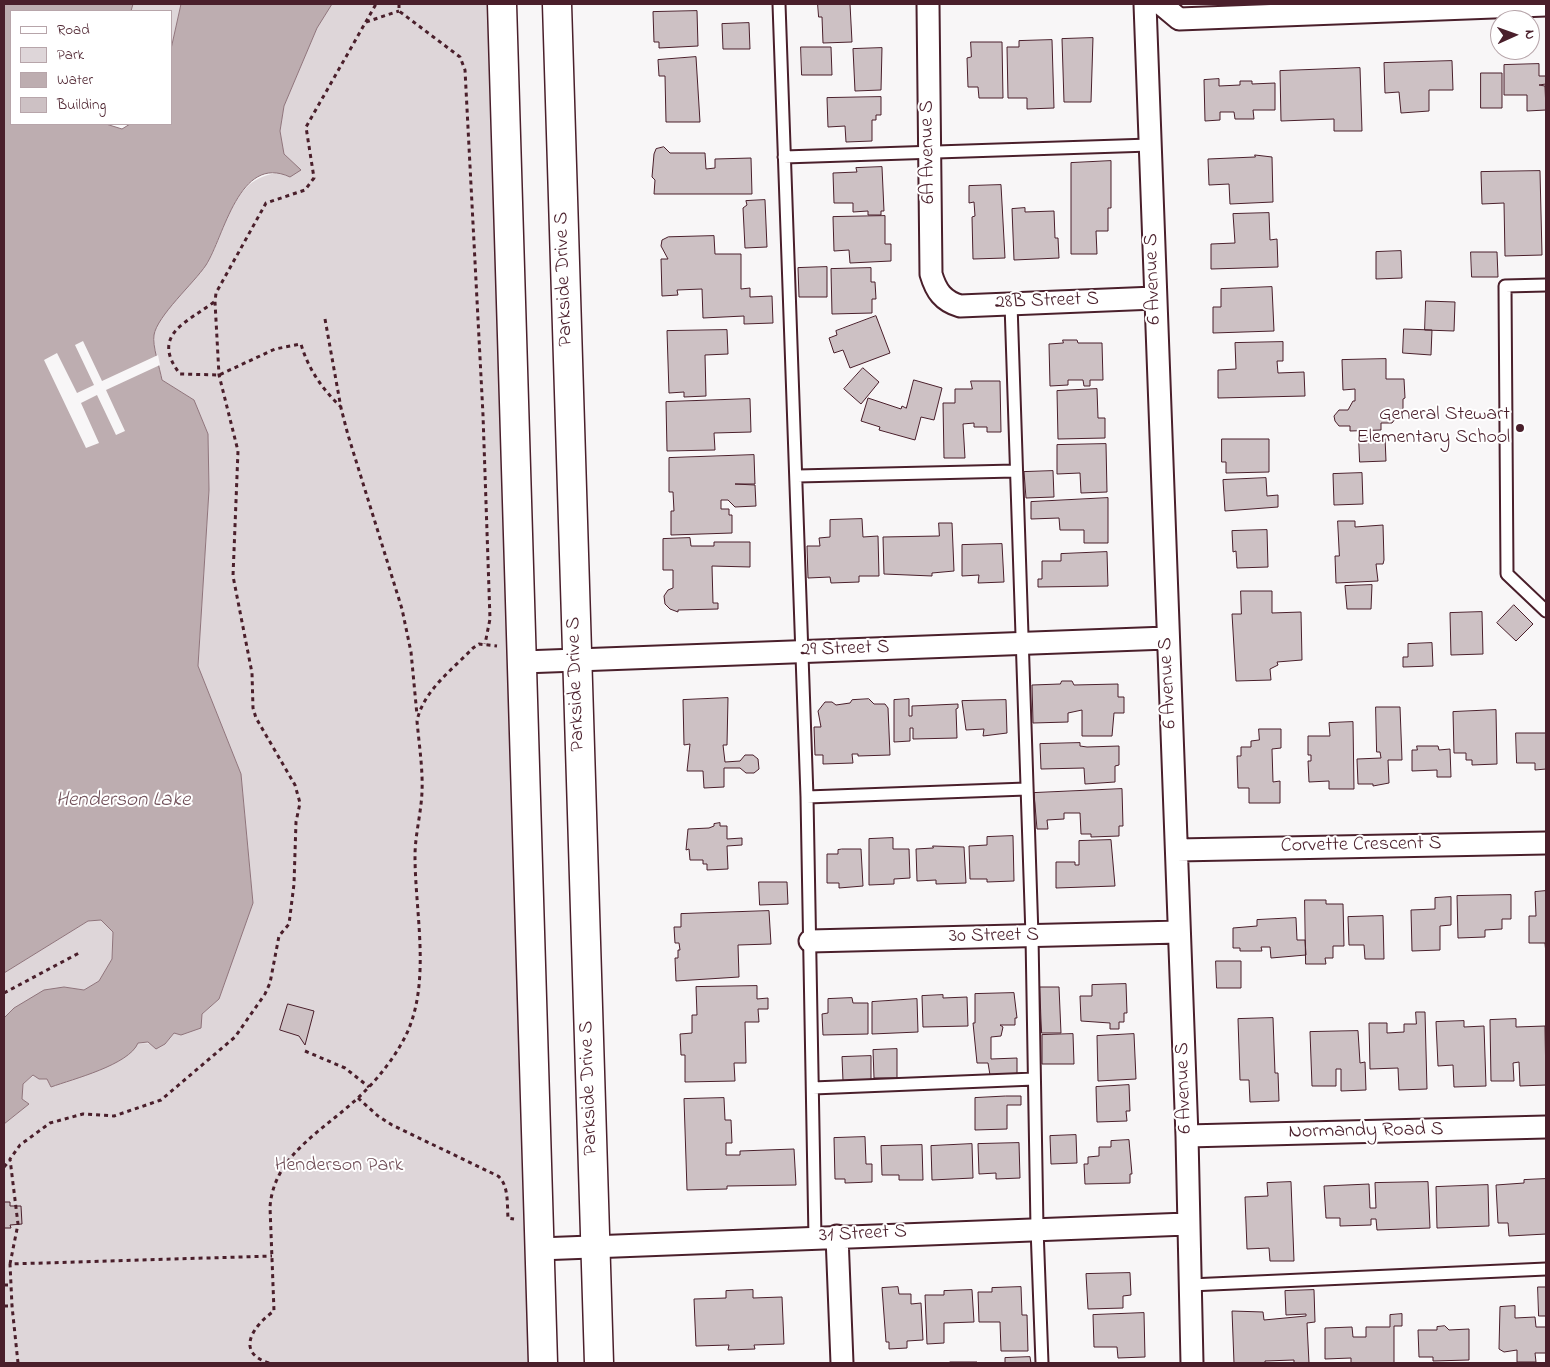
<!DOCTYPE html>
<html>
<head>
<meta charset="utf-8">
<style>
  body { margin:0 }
  #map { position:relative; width:1550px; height:1367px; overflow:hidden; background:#f8f6f7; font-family:"Indie Flower",sans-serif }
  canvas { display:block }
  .frame { position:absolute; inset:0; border:5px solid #4a1f2b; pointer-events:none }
  .legend { position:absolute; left:10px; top:10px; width:162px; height:115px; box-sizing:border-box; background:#fff; border:1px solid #b7a5aa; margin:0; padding:6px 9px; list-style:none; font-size:15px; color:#4a1f2b }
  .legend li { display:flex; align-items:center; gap:10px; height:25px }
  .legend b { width:25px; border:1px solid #b7a5aa }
  .north { position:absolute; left:1490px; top:10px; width:50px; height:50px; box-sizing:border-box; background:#fff; border:1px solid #b7a5aa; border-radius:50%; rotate:88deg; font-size:14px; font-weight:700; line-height:20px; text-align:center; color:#4a1f2b }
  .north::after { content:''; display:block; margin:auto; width:18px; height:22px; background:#4a1f2b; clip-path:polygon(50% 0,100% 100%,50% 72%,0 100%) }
</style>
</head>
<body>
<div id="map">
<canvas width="1550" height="1367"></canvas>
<div class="frame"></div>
<ul class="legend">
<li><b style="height:6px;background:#fff"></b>Road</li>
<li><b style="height:14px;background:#ded6d9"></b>Park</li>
<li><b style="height:14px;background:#bdadb0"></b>Water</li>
<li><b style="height:14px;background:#cdc1c4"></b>Building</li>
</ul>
<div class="north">N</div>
</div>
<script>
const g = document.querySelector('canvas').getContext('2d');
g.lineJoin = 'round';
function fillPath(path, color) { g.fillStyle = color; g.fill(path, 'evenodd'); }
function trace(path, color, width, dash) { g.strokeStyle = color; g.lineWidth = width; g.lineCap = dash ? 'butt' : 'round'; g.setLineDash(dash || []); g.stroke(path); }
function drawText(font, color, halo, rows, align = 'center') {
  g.font = font + ' "Indie Flower",sans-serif'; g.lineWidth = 4; g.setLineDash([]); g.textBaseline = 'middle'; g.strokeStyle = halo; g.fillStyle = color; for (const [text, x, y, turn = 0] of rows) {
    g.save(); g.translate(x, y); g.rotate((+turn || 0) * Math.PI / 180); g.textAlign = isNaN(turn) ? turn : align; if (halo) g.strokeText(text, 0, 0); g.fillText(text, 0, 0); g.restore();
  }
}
fillPath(new Path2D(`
  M133 4H181L171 49V11H131Z
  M332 4H502L543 1363H4V1124L29 1104 22 1099 23 1084 34 1075 47 1079 51 1087 138 1043 165 1044 174 1033 202 1014 219 999 253 903 241 774 198 666 209 490 208 434 194 400 162 380C160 369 152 344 154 334 157 314 194 283 206 264 221 241 224 211 244 190 259 173 279 172 300 170L284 154 280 131 284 106 317 28Z
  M101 920 113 932 112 959 99 981 84 990 64 987 14 1008 4 1018V973L88 921Z`), '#ded6d9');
const water = new Path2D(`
  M4 4H133L131 11H11V124H106L122 129 130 124H171V49L181 4H332L317 28 284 106 280 131 284 154 301 170 290 177C239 153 224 237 206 265 194 283 157 316 154 335 152 345 160 369 162 380L194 400 208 434 209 490 198 666 241 774 253 903 219 999 202 1014 201 1028 181 1035 174 1033 165 1044 156 1049 148 1042 138 1043C129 1065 73 1079 51 1087L47 1079H39L33 1075 23 1084 22 1099 29 1104 4 1124V1018L14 1008 44 990 64 987 84 990 99 981 112 959 113 932 101 920 88 921 4 973Z`);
fillPath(water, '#bdadb0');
trace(water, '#8f747b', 1);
fillPath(new Path2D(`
  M83 341 102 381 158 355 160 365 106 390 125 431 116 435 97 395 81 403 99 443 86 448 44 360 57 353 77 393 94 385 75 345Z`), '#f8f6f7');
const building = new Path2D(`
  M818 4H850L852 42 823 43 822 17H819Z
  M697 11 698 46 659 48V42H654L653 12Z
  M749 23 750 49H723L722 24Z
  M1093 38 1091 102H1064L1062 39Z
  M1052 40 1054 108 1027 109V98H1008L1007 47H1019V41Z
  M971 42H1002L1003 98H979L978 87H968L967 58 971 57Z
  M801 47H831L832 75H802Z
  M882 48 881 90 855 91 853 49Z
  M696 57 700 122H666L665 76H659L658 60Z
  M1452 61 1453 90H1429V111L1401 113 1399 92 1385 93 1384 63Z
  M1539 64V76H1546V84L1539 85 1545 86 1546 110 1527 111V95H1504V65Z
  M1360 68 1362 131H1334V119L1281 121 1280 71Z
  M1481 73H1502V108H1481Z
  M1219 79V86L1240 85V81H1252V84L1275 83V110H1253L1254 119H1235L1234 112H1220V120L1205 121 1204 80Z
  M881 97V115H876V120H872V141L846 142 845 126 828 127 827 98Z
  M664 147 670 153H705L706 169 715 168V159L751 158 752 194H654L655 180 652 177 654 154 656 149Z
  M1255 155 1272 157 1273 202 1230 204 1229 184 1209 185 1208 159 1255 157Z
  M1111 161V208H1108V231H1096L1097 254H1071V163Z
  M882 167 884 211H881V215H868V211L853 212V203H834L833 173 857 172 856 168Z
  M1540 171 1542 255 1505 256 1504 203 1482 204 1481 172Z
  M1001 185 1005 258 973 259 972 217 975 216 974 202 969 203V186Z
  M765 200 767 247 745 248 743 208 747 205 746 201Z
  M1025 208V212L1054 211 1055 238H1058L1059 258 1014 260 1012 209Z
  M1269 213 1270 240 1277 239 1278 267 1211 269V244L1235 243 1233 214Z
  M885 216V244H891V261L850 263 849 250 834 251 833 217Z
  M714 236 715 254H741V289L750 288V297L772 296 773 323 744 324V316L703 318 702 289 677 290 678 295 662 296 661 259H668L661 246 662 240 668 237Z
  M1401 251 1402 278 1376 279V252Z
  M1471 252H1497L1498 277H1472Z
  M827 267V297H799L798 268Z
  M871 268V282H875L876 299H872V313L832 314 831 269Z
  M1272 287 1274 331 1213 333V307H1221V289Z
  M1426 301 1455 302 1454 331 1425 330Z
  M876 316 890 353 850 368 843 350 834 353 829 338 837 335 836 331Z
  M1404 329 1432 330 1431 355 1403 353Z
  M727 330 728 354 705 355 706 396 684 397V392L669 393 667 331Z
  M1063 340H1077L1078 343H1102L1103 380H1090V386H1084L1083 380H1068V385L1050 386 1049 344 1063 343Z
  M1283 342V361H1277L1278 373 1304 372 1305 396 1218 398V370L1236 369 1235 343Z
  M1386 359V379H1404L1405 398 1403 399V409L1399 413H1396V418L1392 423H1381V430L1350 431V426H1339L1335 421 1334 416 1339 410H1348L1353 401H1355V389L1343 390 1342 360Z
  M863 368 879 382 861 404 844 389Z
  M914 380 942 388 934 420 921 417 915 440 879 430 880 427 861 421 868 398 901 409 902 406 906 408Z
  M971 381H1000L1001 432H987V427H974V423L963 424 965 458H944L943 403H955V389H972Z
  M1097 389 1098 418H1105V438L1058 439 1057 391Z
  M750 399 751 432 714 433 715 450 667 451 666 402Z
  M1359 437H1385L1386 461 1360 462Z
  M1222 439H1269V472L1226 473V462H1222Z
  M1106 444 1107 492 1081 493 1080 473 1057 474V445Z
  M754 455 755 484H735L755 485 756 506 735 507 728 500H721V509H729V515H732V533L671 535V511H674L673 492H669V458Z
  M1053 471 1054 497 1026 498 1024 472Z
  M1362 473 1363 504 1334 505 1333 474Z
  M1266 478 1267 496 1278 495V507L1225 511 1223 480Z
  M1108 498V543H1084V530H1060L1059 518 1031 519V502Z
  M862 519 863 537 878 536 879 576H859V582L831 583 830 577 808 578 807 546H820L819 538 830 537V520Z
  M1338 521H1355V527L1383 525 1384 560 1383 564H1376L1378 581 1336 583 1335 556H1339Z
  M939 523H952L954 571 932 573V576L884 574 883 537 939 536Z
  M1267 530 1268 567 1237 568 1236 551 1233 552 1232 531Z
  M690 538 691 546H714V542H750V567L712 566 713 603H718V609L678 610V612L670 609 665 604 664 596 668 590 673 588V570H663V539Z
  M1002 544 1004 582 978 583 979 575 962 576V545Z
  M1107 552 1108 586 1038 587V579H1042V561H1061V554Z
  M1372 585 1371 609H1347L1345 586Z
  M1241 591H1272V613L1301 612 1302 660 1277 662 1278 665 1270 669 1271 680 1236 681 1232 614H1241Z
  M1514 605 1533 624 1516 641 1497 623Z
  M1482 612 1483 654 1451 655 1450 613Z
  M1432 643 1433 666 1403 667V657H1408V644Z
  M1062 681H1072L1074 685 1118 684V697H1124V713H1114L1112 736H1082V710L1068 713V722L1033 723 1032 685 1060 684Z
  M728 698 727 745H723L725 762 740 761 745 755H753L758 759 759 769 754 773H746L740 768H724V787L704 788 703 771H687L690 744 684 745 683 700Z
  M869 699 874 704H885L888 708 890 755 858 756V754H852L853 763 823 764V755H815L814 727H821L818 711 825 702H832L836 705 850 703 852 700Z
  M909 699V716H912V706L958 704V708L956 709 957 738 913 739V728H910V741L894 742V700Z
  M1006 700 1007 733 983 736 984 729 966 730 962 701Z
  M1376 707H1400L1402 760H1388L1389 783 1373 786V784H1358L1357 759 1381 758 1380 752H1377Z
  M1496 710 1497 764 1472 765V760H1466V753H1454L1453 712Z
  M1353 722 1354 789H1329V781L1309 782 1308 761H1311V755H1308V736H1330L1329 723Z
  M1259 729H1281V748L1272 749 1273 782 1280 781V803H1249V788H1238L1237 756H1241V747H1251V741L1259 740Z
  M1516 733H1546V769L1535 770V763H1517Z
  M1080 743V746L1087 747 1119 746V765L1115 766V782L1085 784 1084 768 1041 769 1040 744Z
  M1417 746H1438L1439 750 1450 749 1451 777H1437V770L1412 771V750H1417Z
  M1122 789 1123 826H1119V836L1091 837V834H1081L1080 813H1064V819L1047 820 1048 829H1037L1034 793Z
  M720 823V826H727V839L742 838V845L727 846 728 869 707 870V864H703V860H690L689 849 686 850 688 829 709 828 714 826V824Z
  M1013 836 1014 881 987 882V879H970L969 846 987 845V837Z
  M893 838V849H909L910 878 894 879V884L869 885V839Z
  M1111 840 1115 886 1056 888V862H1075V865H1079V841Z
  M933 846 964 847 966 883 936 884V880L917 881 916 849 933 848Z
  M842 849H861L863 886 839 888V883H827V854H838V850Z
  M759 882H787L788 904 760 905Z
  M1546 891V954L1545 943H1529V916H1536L1535 892Z
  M1511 895V919H1502V929L1485 930V937L1458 938 1457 896Z
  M1451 897V925L1440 926V950L1412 951 1411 910 1435 909V898Z
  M1305 900H1326V904H1343L1344 946H1333V958H1325L1326 964H1306Z
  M769 911 771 944 738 945 739 977 676 981 675 958H678V950H680L679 943H675L674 927H681V914Z
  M1383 916 1384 959H1365L1364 945H1349L1348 917Z
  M1296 918 1297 940H1305L1306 955 1271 958 1270 947H1261L1262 951H1240V948H1233V928L1257 926V920Z
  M1216 961H1241V988H1217Z
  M1126 984 1127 1013H1124V1022H1119V1029H1110V1023L1081 1021 1080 996H1092V985Z
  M757 986V999L768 998V1009H758L759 1022H745L746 1063H734L735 1081 685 1082V1055H681L680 1034 692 1033V1015H697L696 987Z
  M1040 987H1059L1061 1033H1042Z
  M1014 993 1017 1018H1015V1025H1000L1003 1027 1001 1036 991 1037V1059L1017 1058V1074L990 1075 988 1063H977L973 1023H975V994Z
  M943 995V998L967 997 968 1026 923 1027 922 996Z
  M852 998 853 1003H868V1034L823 1035 822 1014 828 1013V999Z
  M917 999 918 1032 872 1034V1002Z
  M288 1004 314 1011 305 1045 299 1036 280 1030Z
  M1416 1012H1425L1427 1089 1399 1090 1398 1068 1370 1069 1369 1023H1387V1033L1404 1032V1024H1416Z
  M1273 1018 1275 1073H1278L1279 1101 1250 1102 1249 1080H1240L1238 1019Z
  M1516 1019V1027L1545 1026 1546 1085 1520 1086 1519 1062 1513 1063 1514 1081H1491L1490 1020Z
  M1464 1021V1027L1484 1026 1486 1086 1454 1087 1453 1065 1438 1066 1436 1022Z
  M1358 1031 1360 1063 1365 1062 1366 1090 1341 1091V1069H1336V1086H1312L1310 1032Z
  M1073 1034 1074 1064H1042V1035Z
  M1134 1034 1136 1079 1098 1081 1097 1036Z
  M897 1049V1078H874L873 1050Z
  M871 1056V1080L843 1081 842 1057Z
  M1129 1085 1130 1111H1126L1127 1121 1097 1122 1096 1087Z
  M1006 1096H1021V1105H1007V1129L975 1130V1098Z
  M724 1098 725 1120H731L732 1143H726V1155H740V1151L794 1149 796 1185 727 1186V1189L687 1190 684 1099Z
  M1076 1135 1077 1163 1051 1164 1050 1136Z
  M865 1137 866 1164H872V1182L845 1183V1179H835L834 1138Z
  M1129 1140 1132 1174H1130V1183L1085 1184 1084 1164H1088V1157L1099 1156V1147H1111V1141Z
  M1019 1143 1020 1178 996 1179V1173L979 1174 978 1144Z
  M972 1144 973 1178 932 1180 931 1146Z
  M922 1145 923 1180H899V1175H882L881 1146Z
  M1546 1179V1234L1509 1236 1508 1223H1498L1496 1185 1524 1183V1180Z
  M1291 1182 1294 1261H1270L1269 1248 1247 1249 1245 1197 1268 1196 1267 1183Z
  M1428 1182 1430 1228 1377 1230 1376 1219H1371V1225L1340 1226V1218H1326L1324 1186 1369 1184 1370 1208H1376L1375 1183Z
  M1488 1185 1489 1226 1437 1228 1436 1187Z
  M4 1202H10V1206H21L22 1224 10 1225 11 1228H4Z
  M1130 1273 1131 1295 1123 1296V1308L1088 1309 1086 1274Z
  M898 1287 899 1294H911V1304L921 1303 923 1340 907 1341V1348L889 1349V1342H886L882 1288Z
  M1021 1287 1022 1315H1027L1028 1351H1001L1000 1322H979L978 1292H992V1288Z
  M1538 1287H1546V1316H1539Z
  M753 1290V1298L782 1297 784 1344 754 1345 755 1349 728 1350 729 1345 696 1346 694 1299 726 1298V1291Z
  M972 1290 974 1322 944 1323V1343L927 1344 925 1295H944V1291Z
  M1314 1290 1315 1322 1307 1323 1309 1363H1294V1360L1265 1361V1363H1234L1232 1311 1263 1312 1264 1320 1306 1316V1314L1286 1315 1285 1291Z
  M1515 1306V1318L1535 1317 1536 1327H1546V1353H1535L1536 1362H1517V1350L1504 1352 1499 1349 1500 1307Z
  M1144 1313 1145 1357 1118 1358 1117 1347H1094L1093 1315Z
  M1402 1314V1326H1394V1363H1351V1358L1325 1359V1328L1352 1327 1353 1337H1366V1327H1390V1315Z
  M1445 1326 1449 1330 1469 1329V1360L1433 1361V1357H1419L1418 1330H1437V1327Z
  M1030 1357 1031 1363H1005V1358Z
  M950 1362H977V1363H950Z`);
fillPath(building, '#cdc1c4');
trace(building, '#4a1f2b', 1);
const service = new Path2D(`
  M779 4 807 797 815 1238
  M784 157 1150 145
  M1546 285 1505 286 1507 574 1546 611
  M1011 304 1032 936 1037 1228 1042 1363
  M797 476 1015 471
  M807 797 1026 789
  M813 1088 1034 1079
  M1190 1285 1546 1269`);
const minor = new Path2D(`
  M928 4 931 274C936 291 943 301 960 306L1155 298
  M1145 4 1187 1136 1192 1363
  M1161 4 1179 19 1546 5
  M523 662 1167 638
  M1177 850 1546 843
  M810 941 1179 932
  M1187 1136 1546 1127
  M837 1236 842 1363
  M539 1249 1187 1224`);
const tertiary = new Path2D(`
  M502 4 543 1363
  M557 4 599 1363`);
trace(service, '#4a1f2b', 15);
trace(minor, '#4a1f2b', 25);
trace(tertiary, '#4a1f2b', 31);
trace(new Path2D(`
  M399 4V11L460 57 465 70 483 415 490 619 485 644
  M366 22 399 11
  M214 302C186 323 150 335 180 374L219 375 275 349 301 344C308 369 323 390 341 407
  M325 319 341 408 348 435 402 609 411 652 417 715
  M4 993 79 953
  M305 1051 345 1068 369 1087
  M358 1098 378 1116 392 1125 498 1176C509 1185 507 1205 508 1218L514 1219
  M4 1167 10 1160
  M10 1264 18 1224 10 1159 20 1145 50 1123 83 1114 114 1116 161 1100 235 1037 265 994 270 983 279 936 289 924 294 884 296 822 300 803 295 785 256 718 253 708 252 673 233 576 238 451 219 375 215 302 216 293 266 203 305 190 314 178 306 127 376 4
  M4 1285H11
  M4 1306H12
  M18 1363 12 1306 10 1264 272 1256
  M269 1363C234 1352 254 1325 274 1311L270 1207C274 1152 329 1128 365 1091 381 1075 397 1054 407 1033 431 980 415 912 415 856 415 835 421 814 422 792 423 769 419 744 417 721 423 691 453 669 473 648L479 644 497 646`), '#4a1f2b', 3, [4, 4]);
trace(service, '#fff', 11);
trace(minor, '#fff', 21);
trace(tertiary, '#fff', 28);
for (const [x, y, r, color] of [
  [1520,428,5,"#4a1f2b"]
]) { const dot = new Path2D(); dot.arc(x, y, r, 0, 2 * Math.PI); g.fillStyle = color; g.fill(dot); trace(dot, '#fff', 2); }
drawText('20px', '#4a1f2b', '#fff', [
  ["6A Avenue S",929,152,-91],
  ["Parkside Drive S",565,279,-92],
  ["6 Avenue S",1154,279,-92],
  ["28B Street S",1047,302,-2],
  ["29 Street S",845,650,-2],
  ["6 Avenue S",1169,683,-93],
  ["Parkside Drive S",577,684,-92],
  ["Corvette Crescent S",1361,846,-1],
  ["30 Street S",994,937,-1],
  ["Parkside Drive S",590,1088,-92],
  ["6 Avenue S",1185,1088,-92],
  ["Normandy Road S",1366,1132,-1],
  ["31 Street S",863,1235,-3]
]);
drawText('20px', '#4a1f2b', '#fff', [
  ["General Stewart",1510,416],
  ["Elementary School",1510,439]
], 'right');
drawText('20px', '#6f4d56', '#fff', [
  ["Henderson Park",339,1167]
]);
drawText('italic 21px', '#72515a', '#fff', [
  ["Henderson Lake",123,802]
]);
</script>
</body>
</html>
